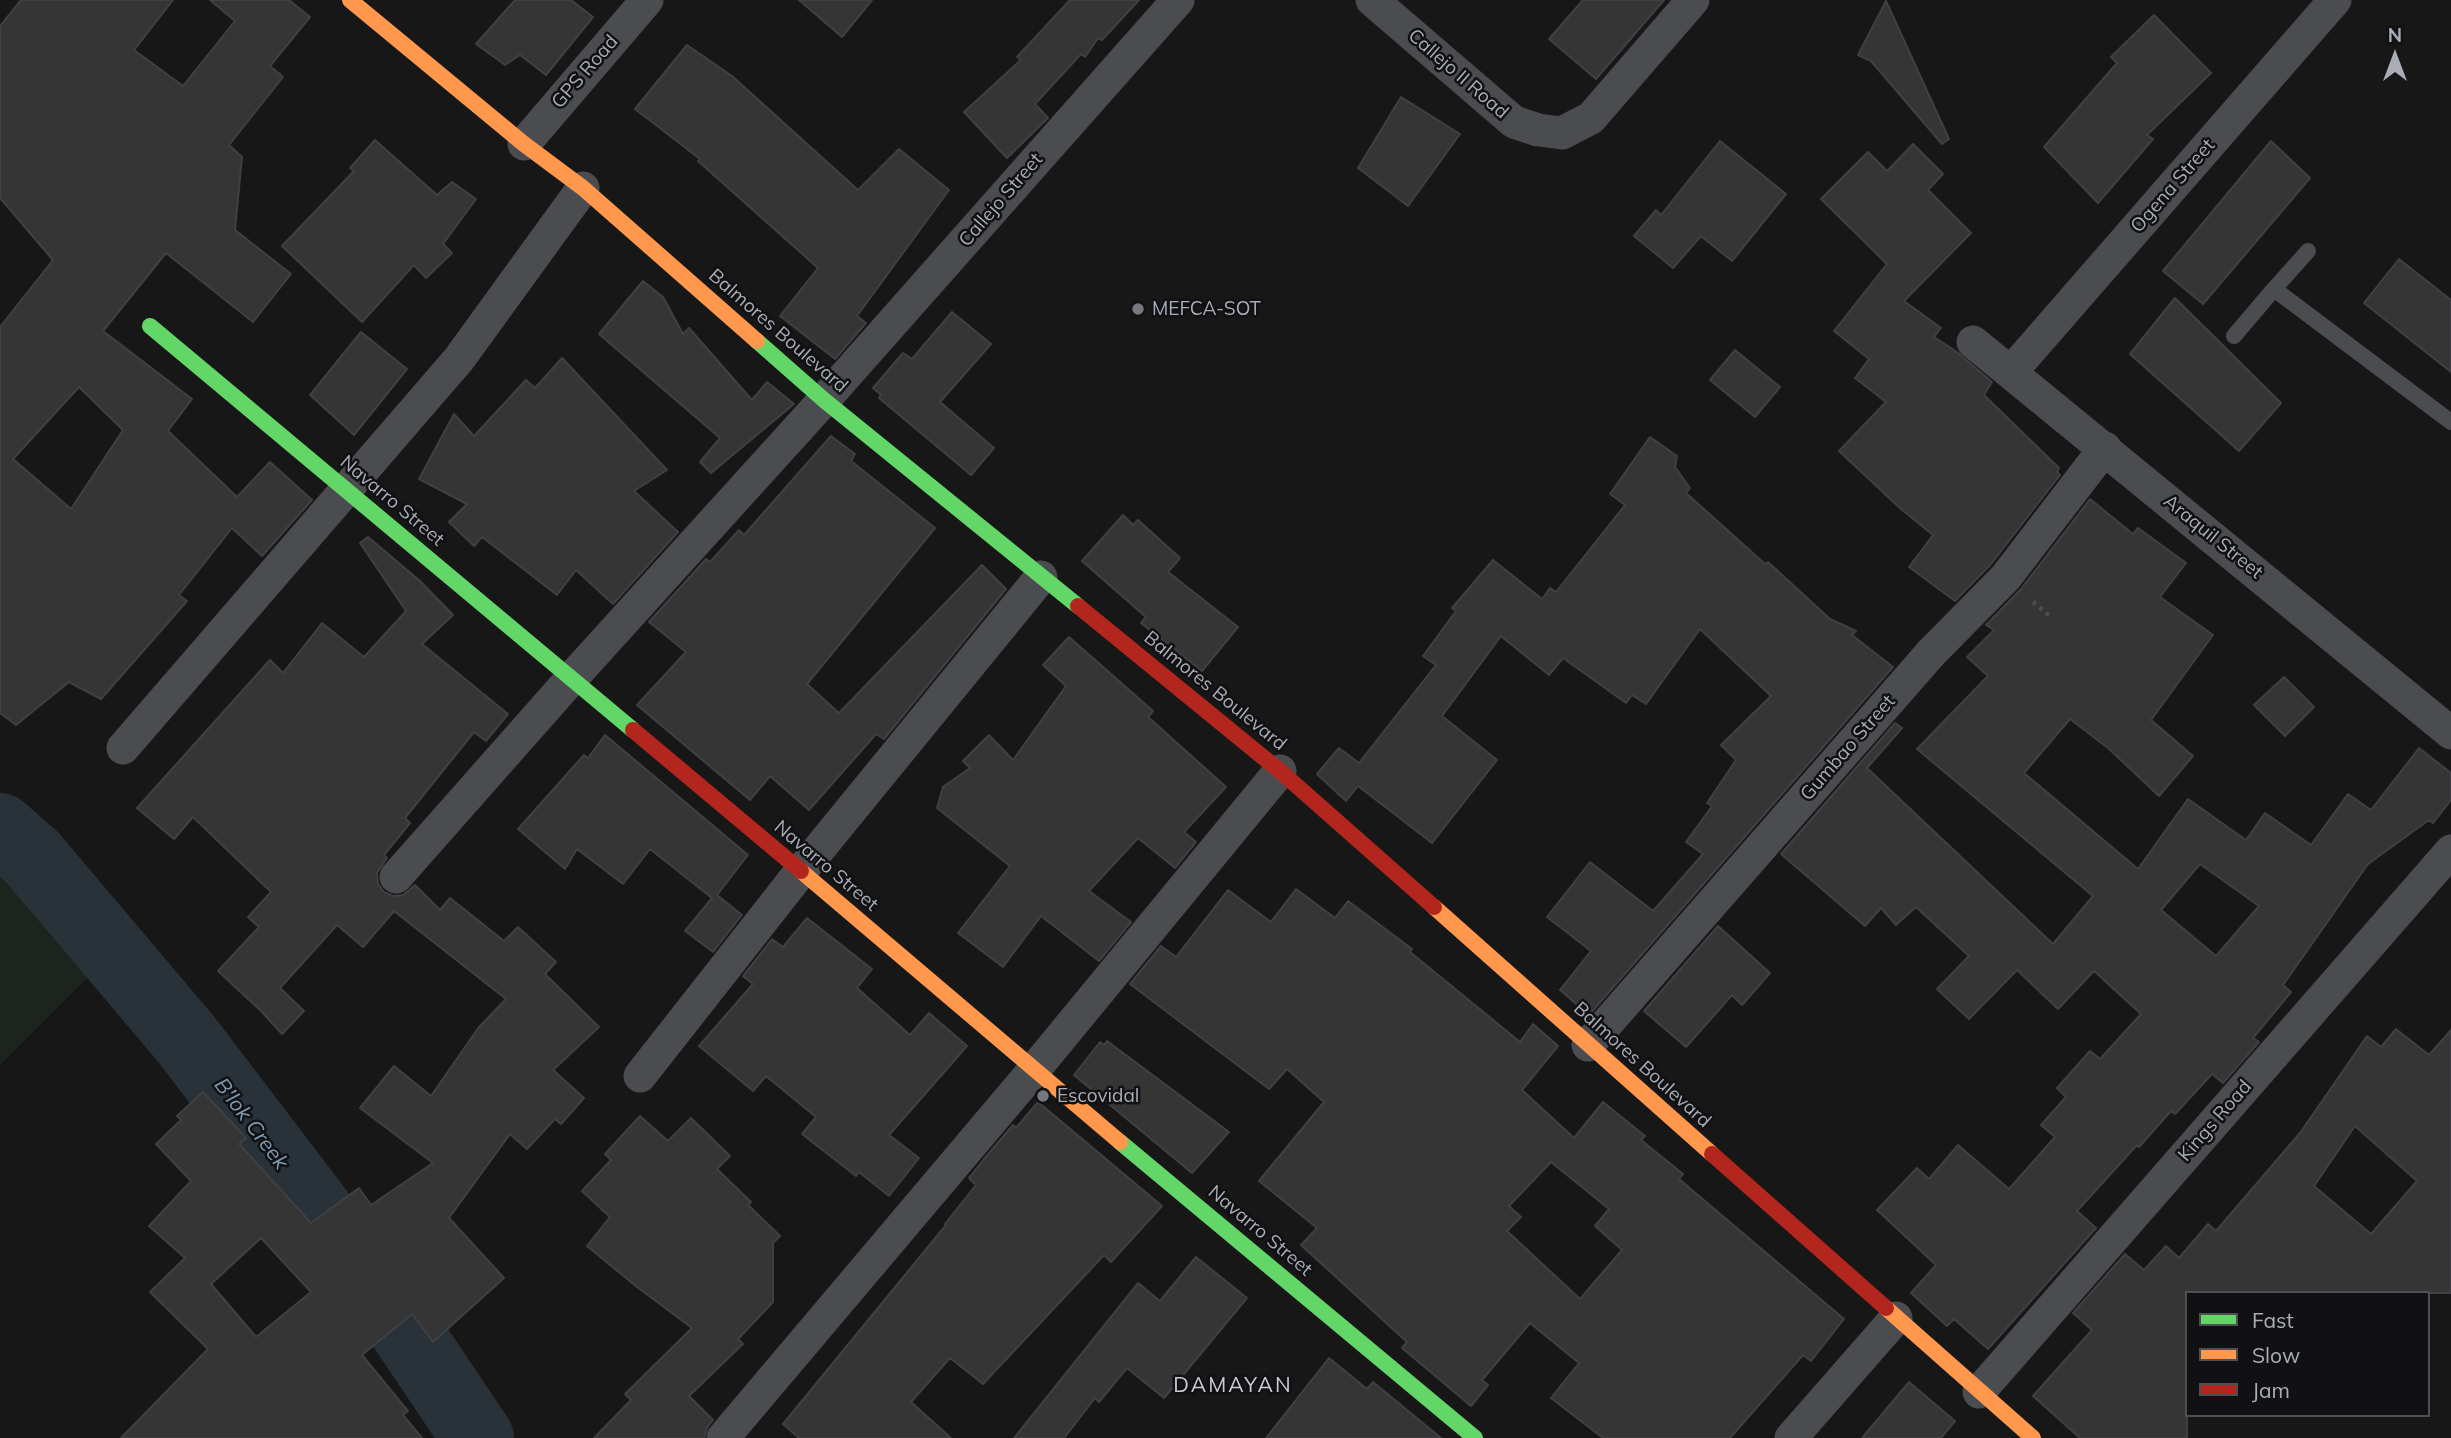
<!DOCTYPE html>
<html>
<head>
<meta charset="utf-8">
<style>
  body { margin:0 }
  #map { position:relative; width:2451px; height:1438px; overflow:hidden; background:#171717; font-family:Mulish,sans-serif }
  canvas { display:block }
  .legend { position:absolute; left:2185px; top:1291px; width:245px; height:126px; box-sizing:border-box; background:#111113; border:2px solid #4d4f55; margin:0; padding:9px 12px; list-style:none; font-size:21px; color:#a8adb8 }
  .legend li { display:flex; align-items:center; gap:14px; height:35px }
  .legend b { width:35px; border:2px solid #4d4f55 }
  .north { position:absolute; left:2360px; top:21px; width:70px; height:70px; -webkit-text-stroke:5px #111113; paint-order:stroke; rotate:0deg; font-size:19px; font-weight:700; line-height:28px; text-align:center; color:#a8adb8 }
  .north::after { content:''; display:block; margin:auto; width:24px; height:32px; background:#a8adb8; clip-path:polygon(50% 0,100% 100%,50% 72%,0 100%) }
</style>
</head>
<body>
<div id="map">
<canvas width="2451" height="1438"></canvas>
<ul class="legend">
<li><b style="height:9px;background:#63d668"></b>Fast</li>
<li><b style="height:9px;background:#ff974d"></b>Slow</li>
<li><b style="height:9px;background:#b3261e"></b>Jam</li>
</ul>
<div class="north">N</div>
</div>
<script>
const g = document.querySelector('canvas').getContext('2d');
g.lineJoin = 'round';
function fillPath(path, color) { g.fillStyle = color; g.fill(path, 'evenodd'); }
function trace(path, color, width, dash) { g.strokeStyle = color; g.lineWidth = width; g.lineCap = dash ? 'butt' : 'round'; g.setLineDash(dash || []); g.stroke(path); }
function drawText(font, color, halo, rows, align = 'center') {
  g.font = font + ' Mulish,sans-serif'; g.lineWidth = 5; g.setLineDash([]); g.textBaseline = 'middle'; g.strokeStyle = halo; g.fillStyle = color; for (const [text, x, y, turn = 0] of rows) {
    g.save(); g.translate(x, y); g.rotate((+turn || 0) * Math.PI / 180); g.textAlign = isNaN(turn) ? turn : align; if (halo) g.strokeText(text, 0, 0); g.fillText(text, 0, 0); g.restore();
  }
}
fillPath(new Path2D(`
  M0 846 18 861 92 973 0 1065Z`), '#1d241e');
trace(new Path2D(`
  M0 829 32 857 186 1039 388 1304 478 1438`), '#2a3239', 72);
const building = new Path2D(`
  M21 0H173L134 50 183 86 235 21 210 0H289L310 17 270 66 283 77 229 145 242 157 235 230 291 274 253 322 166 253 103 331 192 399 168 431 237 497 270 462 312 500 262 556 232 528 179 595 187 601 101 699 69 682 16 725 0 713V327L53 260 0 198V26ZM79 387 123 430 71 509 13 459Z
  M515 0H571L593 17 546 75 520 55 505 65 476 44Z
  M799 0H872L842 37Z
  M1070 0H1139L1102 40 1098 38 1085 57 1081 54 1035 104 1048 118 1007 158 964 112 1021 60 1017 57Z
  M1583 0H1664L1596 79 1549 39Z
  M1886 1 1949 139 1942 144 1871 61 1858 55Z
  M2154 15 2211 73 2147 135 2153 139 2098 203 2044 147 2117 63 2111 57Z
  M687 45 732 76 858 190 899 149 949 190 857 316 866 323 835 359 780 316 818 268 698 161 700 159 635 109Z
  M1401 97 1460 134 1408 206 1358 168Z
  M375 140 437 195 452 182 476 199 443 244 452 253 426 278 414 265 362 322 282 246 354 171 350 168Z
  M1720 141 1786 194 1732 261 1701 236 1673 268 1634 236 1656 210 1661 215Z
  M2271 141 2310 178 2203 304 2163 271Z
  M1913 144 1943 174 1928 190 1971 233 1904 301 1941 328 1934 337 1957 352 1992 382 1984 395 2059 468 2057 472 2060 475 1991 564 1955 601 1909 567 1933 535 1901 509 1839 451 1886 402 1855 378 1869 359 1834 331 1887 264 1821 199 1868 152 1887 171Z
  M2399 259 2451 300V372L2364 303Z
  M643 281 663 297 683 334 689 328 752 400 767 382 794 404 711 473 700 462 720 438 599 334Z
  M2175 298 2281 403 2239 451 2130 354Z
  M952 312 991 344 940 402 994 448 971 475 879 398 881 395 873 388 903 353 912 359Z
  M361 332 407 369 354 435 310 395Z
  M1735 350 1780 387 1755 417 1710 380Z
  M562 358 667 470 634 491 678 532 613 604 576 570 557 595 482 537 474 546 449 522 467 504 419 479 454 414 474 436 526 380 535 388Z
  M831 436 855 454 851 461 935 528 807 684 839 713 982 565 1006 589 884 739 876 734 809 810 770 776 750 800 637 705 686 652 649 622 706 559 710 562 739 530 744 535Z
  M1650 437 1677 456 1675 467 1690 488 1686 493 1765 564 1768 562 1830 619 1856 631 1852 635 1893 667 1589 1015 1560 990 1591 951 1547 917 1590 862 1653 911 1703 854 1686 842 1712 806 1707 803 1736 760 1721 745 1771 696 1700 629 1646 704 1632 695 1626 703 1563 658 1549 675 1501 636 1442 716 1497 760 1432 843 1358 786 1346 801 1317 774 1339 748 1359 763 1436 665 1423 656 1456 611 1452 608 1493 560 1542 599 1550 588 1556 592 1625 505 1610 494Z
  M2090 499 2133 534 2138 528 2186 563 2160 597 2213 635 2151 720 2193 756 2159 796 2108 748 2070 719 2024 773 2138 869 2188 799 2246 840 2265 813 2311 845 2348 794 2371 810 2419 748 2451 773V800L2433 823 2429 820 2368 864 2283 985 2291 992 2253 1038 2259 1042 2223 1083 2212 1074 2175 1114 2171 1111 2139 1147 2137 1145 2077 1211 2096 1228 1988 1349 1954 1319 1947 1326 1911 1293 1936 1265 1877 1210 1917 1168 1929 1179 1958 1145 2009 1189 2055 1137 2041 1125 2066 1097 2057 1088 2090 1051 2100 1059 2141 1014 2094 971 2058 1009 2017 970 1969 1019 1937 989 1969 956 1916 907 1896 925 1881 908 1865 926 1781 854 1895 723 1902 728 1867 768 2053 944 2093 896 1917 749 1988 676 1967 657 1994 630 1986 625 2021 589ZM2200 864 2259 906 2216 956 2161 910Z
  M1123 515 1133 525 1138 520 1180 558 1168 572 1238 627 1202 671 1141 623 1146 617 1082 561Z
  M368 537 420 581 453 615 422 644 508 714 486 741 474 732 405 818 410 823 384 855 387 858 377 873 378 884 384 892 393 896 403 895 415 885 440 910 450 898 504 941 518 927 556 962 545 974 599 1027 553 1070 584 1098 561 1124 555 1119 527 1149 510 1134 449 1218 504 1278 433 1342 412 1314 362 1355 408 1411 403 1415 422 1438H121L208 1349 150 1292 185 1258 149 1226 191 1181 156 1144 181 1120 177 1116 203 1092 246 1138 239 1144 311 1223 359 1188 371 1205 433 1163 360 1108 394 1066 431 1096 479 1027 506 999 394 911 363 947 337 925 280 988 304 1011 282 1034 261 1011 218 971 259 927 248 917 271 892 193 817 174 839 137 808 270 660 283 673 322 623 364 657 406 611 360 543ZM261 1238 311 1292 256 1337 211 1284Z
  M1069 637 1153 711 1148 717 1226 787 1184 832 1196 842 1175 868 1138 838 1089 891 1131 922 1099 961 1041 916 1003 967 958 933 1010 866 937 808 943 787 970 768 963 761 989 735 1013 760 1066 686 1043 665Z
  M2284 677 2314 707 2285 736 2254 705Z
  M605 735 748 855 717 895 742 915 713 952 685 931 712 898 650 849 623 884 577 849 565 869 518 829 584 755 588 758Z
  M1296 889 1335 918 1348 901 1412 949 1410 952 1520 1042 1533 1024 1558 1046 1522 1090 1574 1138 1603 1102 1645 1136 1641 1140 1683 1174 1679 1179 1844 1319 1811 1361 1803 1355 1730 1438H1603L1551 1398 1579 1363 1530 1323 1482 1380 1488 1385 1471 1406 1402 1348 1407 1342 1301 1245 1317 1228 1259 1181 1324 1102 1287 1069 1269 1089 1130 984 1161 946 1176 957 1228 890 1271 922ZM1551 1162 1609 1209 1595 1226 1622 1250 1580 1299 1507 1231 1521 1217 1509 1206Z
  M807 918 872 969 857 988 910 1035 929 1013 967 1046 889 1135 919 1158 889 1196 859 1172 856 1176 802 1134 816 1117 766 1076 753 1091 699 1046 753 984 743 976 772 939 783 947Z
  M1718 926 1770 973 1742 1005 1732 995 1686 1047 1644 1011Z
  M2396 1029 2429 1055 2451 1030V1293H2187V1438H2080L2033 1396 2092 1330 2073 1313 2125 1254 2144 1270 2166 1246 2179 1258 2208 1224 2216 1231 2300 1133 2367 1036 2381 1047ZM2355 1126 2417 1181 2371 1234 2314 1186Z
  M1107 1041 1229 1132 1192 1173 1074 1075 1100 1042 1104 1045Z
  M1038 1102 1162 1206 1111 1262 1104 1255 983 1384 950 1358 911 1402 951 1438H799L783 1424 946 1225 945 1224 976 1185 969 1178 984 1159 1013 1125 1016 1128Z
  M640 1116 668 1141 691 1118 730 1156 717 1169 751 1202 748 1205 780 1236 773 1243V1302L738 1339 743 1344 689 1396 713 1420 708 1426 704 1438H594L631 1400 625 1394 692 1328 637 1287 587 1246 610 1217 582 1191 611 1160 605 1154Z
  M1196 1257 1247 1298 1164 1398 1127 1368 1099 1402 1095 1398 1064 1438H1014L1138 1283 1160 1301Z
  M1329 1358 1367 1389 1373 1382 1441 1438H1266Z
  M1909 1382 1955 1421 1941 1438H1862Z`);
fillPath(building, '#353536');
trace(building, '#3f4043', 2);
trace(new Path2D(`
  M2033 602 2051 617`), '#4d4e52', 4.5, [3.5, 5]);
trace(new Path2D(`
  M2274 289 2308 251
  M2234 336 2274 289 2451 422`), '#4b4c50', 16);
trace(new Path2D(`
  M1372 0 1514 122 1538 130 1562 133 1591 118 1693 0
  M524 144 647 0
  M1973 342 2451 733
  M2011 372 2335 0
  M123 748 459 359 583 188
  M396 877 571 679 824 400 1178 0
  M1588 1045 1931 653 2006 577 2105 448
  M640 1076 801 871 1041 577
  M1979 1392 2451 851
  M723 1438 1034 1070 1280 771
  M1791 1438 1896 1318`), '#4b4c50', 33);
trace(new Path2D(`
  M150 326 633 730
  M757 341 824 400 1078 606
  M1120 1142 1475 1438`), '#63d668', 16);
trace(new Path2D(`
  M350 0 524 144 583 188 757 341
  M801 871 1120 1142
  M1434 907 1712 1154
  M1886 1308 2033 1438`), '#ff974d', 16);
trace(new Path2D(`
  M1078 606 1280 771 1434 907
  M633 730 801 871
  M1712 1154 1886 1308`), '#b3261e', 16);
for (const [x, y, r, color] of [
  [1138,309,7,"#757880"],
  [1043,1096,7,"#757880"]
]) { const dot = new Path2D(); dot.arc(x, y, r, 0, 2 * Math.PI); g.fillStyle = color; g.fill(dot); trace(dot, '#111113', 2.5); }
drawText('19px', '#a8adb8', '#111113', [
  ["GPS Road",585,72,-49],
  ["Callejo II Road",1458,74,41],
  ["Ogena Street",2173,186,-49],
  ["Callejo Street",1001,200,-49],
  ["Balmores Boulevard",778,331,41],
  ["Navarro Street",392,501,40],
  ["Araquil Street",2213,537,39],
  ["Balmores Boulevard",1215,691,39],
  ["Gumbao Street",1848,748,-49],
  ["Navarro Street",826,866,40],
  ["Balmores Boulevard",1642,1065,42],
  ["Kings Road",2215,1121,-49],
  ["Navarro Street",1260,1231,40]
]);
drawText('19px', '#a8adb8', '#111113', [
  ["MEFCA-SOT",1152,309],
  ["Escovidal",1057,1096]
], 'left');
drawText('italic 21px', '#7f9bb3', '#111113', [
  ["B'lok Creek",251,1124,53]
]);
g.letterSpacing = '2px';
drawText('21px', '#c9ccd4', '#111113', [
  ["DAMAYAN",1233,1386]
]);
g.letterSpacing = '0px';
</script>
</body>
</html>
